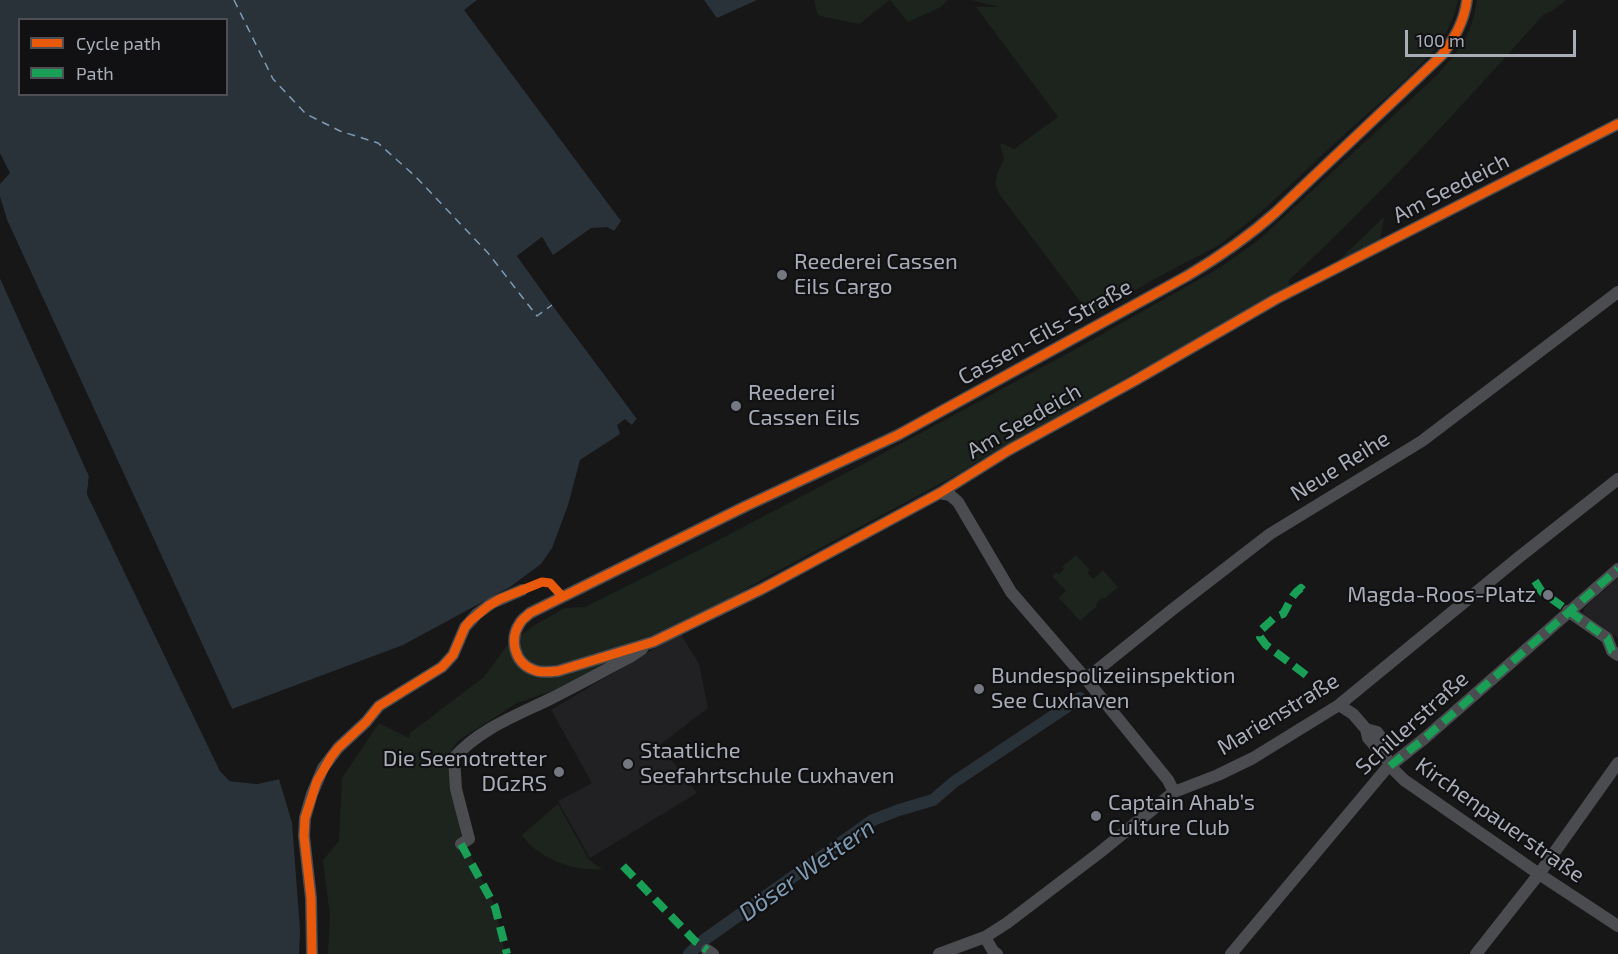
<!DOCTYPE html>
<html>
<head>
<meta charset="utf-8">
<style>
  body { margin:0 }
  #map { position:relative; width:1618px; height:954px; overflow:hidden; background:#171717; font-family:"Exo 2",sans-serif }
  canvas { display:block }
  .legend { position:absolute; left:18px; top:18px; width:210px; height:78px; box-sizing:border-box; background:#111113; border:2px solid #4d4f55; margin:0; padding:8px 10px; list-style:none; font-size:18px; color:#a8adb8 }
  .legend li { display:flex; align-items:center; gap:12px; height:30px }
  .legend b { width:30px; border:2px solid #4d4f55 }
  .scale { position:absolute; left:1405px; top:30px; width:171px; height:27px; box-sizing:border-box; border:3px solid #a8adb8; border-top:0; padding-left:8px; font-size:18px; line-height:21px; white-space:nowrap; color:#a8adb8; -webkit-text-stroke:4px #111113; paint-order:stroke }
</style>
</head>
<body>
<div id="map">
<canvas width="1618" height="954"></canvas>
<ul class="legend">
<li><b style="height:8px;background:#e8590c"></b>Cycle path</li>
<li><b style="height:8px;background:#1a9f57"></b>Path</li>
</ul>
<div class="scale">100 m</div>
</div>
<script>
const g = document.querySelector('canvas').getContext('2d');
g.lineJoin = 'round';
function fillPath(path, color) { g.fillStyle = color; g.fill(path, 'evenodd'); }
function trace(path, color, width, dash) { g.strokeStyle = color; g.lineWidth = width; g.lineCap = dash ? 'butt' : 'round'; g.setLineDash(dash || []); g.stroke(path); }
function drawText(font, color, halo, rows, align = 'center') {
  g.font = font + ' "Exo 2",sans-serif'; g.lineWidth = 4.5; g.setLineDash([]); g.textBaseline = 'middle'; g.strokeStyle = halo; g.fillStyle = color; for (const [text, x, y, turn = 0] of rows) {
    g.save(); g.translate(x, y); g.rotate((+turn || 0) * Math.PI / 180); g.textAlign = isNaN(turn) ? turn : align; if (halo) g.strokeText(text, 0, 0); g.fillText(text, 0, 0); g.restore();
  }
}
fillPath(new Path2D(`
  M1618 578V638L1583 613 1584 608Z
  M680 633 699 664 708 708 660 745 697 793 590 858 558 801 592 783 551 710Z`), '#212123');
fillPath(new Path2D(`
  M814 0H948L941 7 908 22 890 0 859 24 820 16 817 13Z
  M972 0H1458C1454 20 1445 37 1432 52 1403 85 1367 113 1335 143 1299 176 1263 213 1223 242 1207 253 1191 259 1175 268 1163 274 1151 281 1139 288 1125 296 1106 312 1091 313L1086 309 1000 195 996 186V181L997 174 1004 159 1000 143 1014 149 1058 117 976 7H999Z
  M1477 0H1566L1552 11 1543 15C1461 107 1378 198 1288 281L1291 286 981 459 960 473 759 581 729 599 657 633 626 658 555 690 517 703 459 740 454 746 450 754 461 835 495 907 505 954H328L330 916 323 860 339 841 342 778 379 723 409 738 410 733 484 677 506 647 533 626 565 608 585 607 705 547 869 461 1074 350 1221 267 1260 239 1437 75C1461 48 1471 37 1477 0Z
  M1384 217 1380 242 1337 262Z
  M1076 555 1090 570 1087 572 1093 579 1103 570 1118 587 1104 599 1102 598 1096 604 1097 606 1080 621 1059 598 1066 591 1052 576 1056 572 1059 574 1064 569 1062 567Z
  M558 804 589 860 602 869C575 872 537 858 522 835Z`), '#1d241e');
fillPath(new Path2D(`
  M0 0H477L464 10 621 221 614 231 607 227 591 228 553 255 542 237 517 256 552 305 637 418 632 425 625 419 617 425 620 434 580 460 568 505 552 548 541 564 510 587 403 645 232 709 7 220 0 197V184L10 173 0 153ZM20 20H226V94H20Z
  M704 0H757L717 18Z
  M0 278 89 476 87 494 220 771 230 781 257 784 279 779 292 823 300 930 299 954H0Z`), '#2a3239');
fillPath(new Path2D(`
  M0 197 7 220 232 709V712L229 710 4 221 0 207Z
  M542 237 546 243 542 246 541 241 521 256 639 418H636L517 256Z
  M0 275 3 277 92 475 90 493 222 769 231 778 257 781 279 777V779L257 784 230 781 220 771 87 494 89 476 0 278Z`), '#171717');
trace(new Path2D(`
  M689 954 704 940 873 820 899 810 933 800 954 782 1080 698`), '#2a3239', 12);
trace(new Path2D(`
  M234 0 273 79 306 114 340 131 378 143 416 177 488 253 537 316 552 305`), '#7f9bb3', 1.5, [8, 6]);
trace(new Path2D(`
  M1467 0C1464 22 1455 37 1442 55L1276 212C1248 237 1219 257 1187 276L898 435 746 506 530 613C527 616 522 619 520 623 509 639 514 663 534 670 541 673 550 672 558 671L653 642 762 589 940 493 1009 450 1134 381 1276 299 1618 124
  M940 493 950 495 958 502 1011 592 1086 679 1168 780 1174 792
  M1568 611 1607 638 1612 651 1618 655
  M1086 679 1173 609 1270 534 1422 441 1618 292
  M1339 705 1353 714 1366 729 1368 738 1377 748 1384 753
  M1366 729 1377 732 1384 742V753L1390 766 1404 780 1539 874 1618 926
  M461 844 469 839 456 789 454 758C478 730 515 716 548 700 576 686 603 671 630 657L642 649
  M985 937 993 951 997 954
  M707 950 713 954
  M312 954 311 898 304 836 305 818 312 794 323 768 338 748 366 722 379 706 442 667 453 655 465 627 477 614 492 603 522 590
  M939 954 985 937 1007 923 1099 853 1174 792 1218 775 1253 758 1339 705 1518 558 1618 479
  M1231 954 1386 769 1425 738 1618 569
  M1476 954 1539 874 1618 763`), '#4b4c50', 12);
trace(new Path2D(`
  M1535 581 1542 592 1607 638 1612 651 1618 655
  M1303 590 1301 588C1290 596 1290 603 1283 614L1275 617 1260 631V637L1266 645 1310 678
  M1390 766 1425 738 1618 569
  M461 844 495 907 507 954
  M623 866 695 941 707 950`), '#1a9f57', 8, [15, 8]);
trace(new Path2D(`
  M1467 0C1464 22 1455 37 1442 55L1276 212C1248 237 1219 257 1187 276L898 435 746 506 530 613C527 616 522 619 520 623 509 639 514 663 534 670 541 673 550 672 558 671L653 642 762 589 940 493 1009 450 1134 381 1276 299 1618 124
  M312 954 311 898 304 836 305 818 317 781 331 757 338 748 366 722 379 706 442 667 453 655 465 627 470 621 488 606 500 599 542 582 550 583 562 596`), '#e8590c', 9);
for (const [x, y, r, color] of [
  [782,275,6,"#757880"],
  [736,406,6,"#757880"],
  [1548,595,6,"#757880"],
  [979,689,6,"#757880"],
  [628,764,6,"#757880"],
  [559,772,6,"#757880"],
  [1096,816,6,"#757880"]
]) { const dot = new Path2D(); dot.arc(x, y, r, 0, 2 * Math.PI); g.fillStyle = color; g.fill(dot); trace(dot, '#111113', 2); }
drawText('22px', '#a8adb8', '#111113', [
  ["Am Seedeich",1451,188,-27],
  ["Cassen-Eils-Straße",1045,332,-29],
  ["Am Seedeich",1024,421,-30],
  ["Neue Reihe",1340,466,-32],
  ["Marienstraße",1278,714,-31],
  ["Schillerstraße",1412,723,-42],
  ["Kirchenpauerstraße",1500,820,35]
]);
drawText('22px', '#a8adb8', '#111113', [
  ["Reederei Cassen",794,262],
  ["Eils Cargo",794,287],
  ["Reederei",748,393],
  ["Cassen Eils",748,418],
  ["Magda-Roos-Platz",1536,595,"right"],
  ["Bundespolizeiinspektion",991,676],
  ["See Cuxhaven",991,701],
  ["Staatliche",640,751],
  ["Seefahrtschule Cuxhaven",640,776],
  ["Die Seenotretter",547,759,"right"],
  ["DGzRS",547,784,"right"],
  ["Captain Ahab’s",1108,803],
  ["Culture Club",1108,828]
], 'left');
drawText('italic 24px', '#7f9bb3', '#111113', [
  ["Döser Wettern",807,870,-35]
]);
</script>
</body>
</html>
